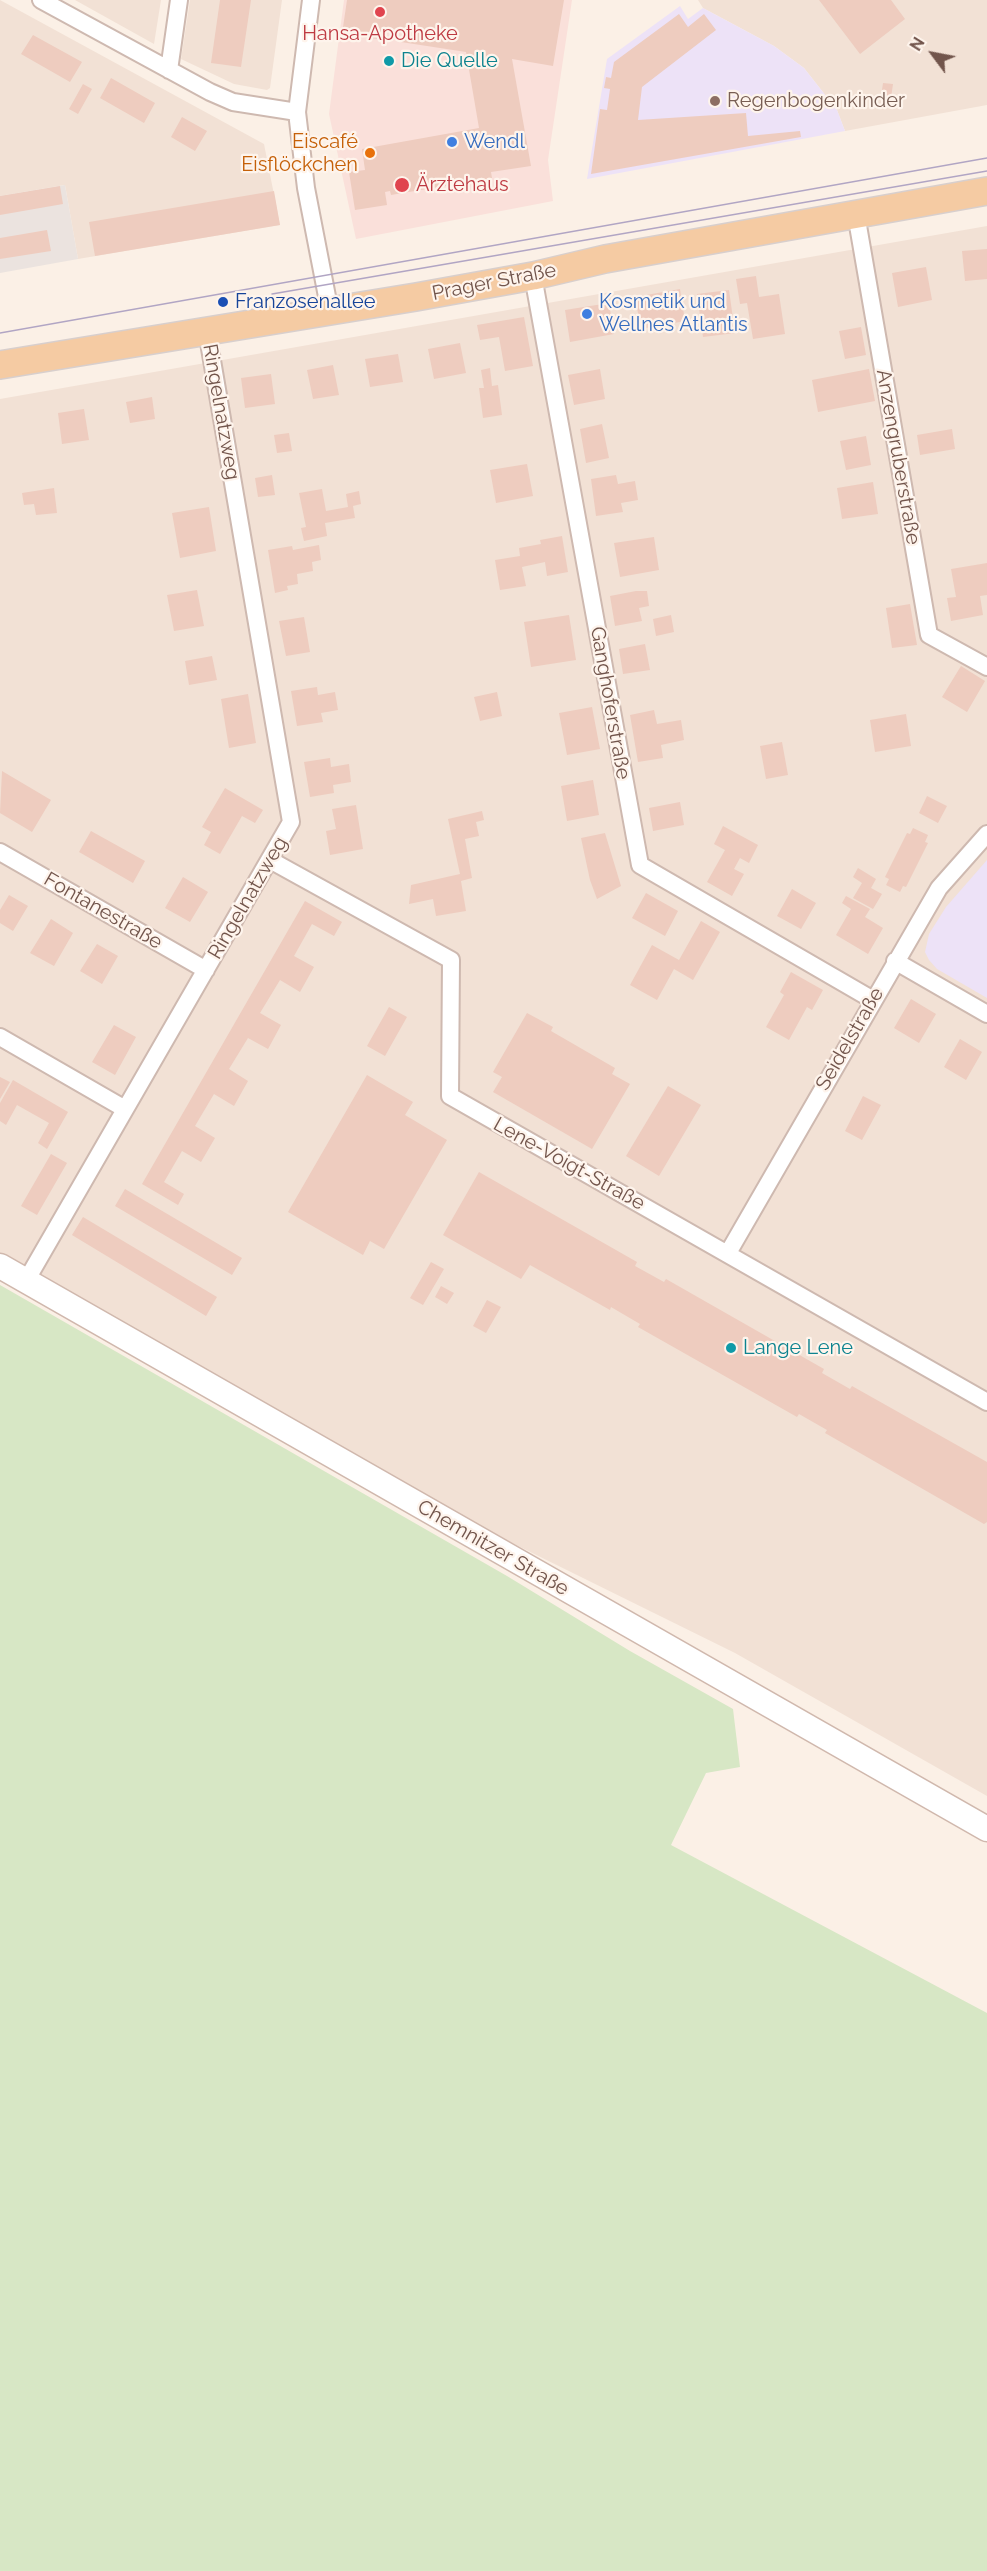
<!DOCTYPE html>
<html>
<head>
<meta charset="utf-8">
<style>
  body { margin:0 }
  #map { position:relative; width:987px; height:2571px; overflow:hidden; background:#fbf0e6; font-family:Raleway,sans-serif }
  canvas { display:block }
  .north { position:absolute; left:903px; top:24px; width:60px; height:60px; -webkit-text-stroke:4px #fef4ec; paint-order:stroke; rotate:302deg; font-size:16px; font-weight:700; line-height:24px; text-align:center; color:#72554c }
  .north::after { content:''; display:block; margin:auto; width:21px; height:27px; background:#72554c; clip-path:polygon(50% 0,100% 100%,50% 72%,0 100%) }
</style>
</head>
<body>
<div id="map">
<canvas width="987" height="2571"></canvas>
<div class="north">N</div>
</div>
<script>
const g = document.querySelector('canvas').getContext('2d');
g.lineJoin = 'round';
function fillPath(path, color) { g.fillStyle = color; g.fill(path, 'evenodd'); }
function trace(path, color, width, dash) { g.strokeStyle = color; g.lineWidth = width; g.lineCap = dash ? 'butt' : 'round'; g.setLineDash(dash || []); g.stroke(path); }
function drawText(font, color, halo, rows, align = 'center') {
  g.font = font + ' Raleway,sans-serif'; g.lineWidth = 4.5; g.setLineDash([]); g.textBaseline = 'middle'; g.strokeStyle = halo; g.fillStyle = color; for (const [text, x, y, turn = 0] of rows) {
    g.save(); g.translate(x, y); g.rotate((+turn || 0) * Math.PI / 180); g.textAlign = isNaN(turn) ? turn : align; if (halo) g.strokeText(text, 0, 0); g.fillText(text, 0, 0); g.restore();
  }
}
fillPath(new Path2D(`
  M0 0 264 144 280 225 78 259 65 185 0 196Z
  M75 0H161L154 44Z
  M190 0H282L270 88 267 90 234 84 181 59Z
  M698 0H987V105L845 131 837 110 804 68 774 46 703 8Z
  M987 226V1796L735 1653 429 1502 0 1260V399Z`), '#f2e1d5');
fillPath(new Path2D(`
  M344 0H572L548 160 553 201 356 239 329 114Z`), '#fae0da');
fillPath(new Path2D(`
  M65 185 78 259 0 273V196Z`), '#ebe3df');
fillPath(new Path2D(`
  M680 6 688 19 703 8 774 46 804 68 837 110 845 131 587 179 607 59Z
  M987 860V998L937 969 929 960 925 952 929 934 946 907Z`), '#ede2f7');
fillPath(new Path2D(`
  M0 1285 507 1576 630 1651 733 1709 740 1767 706 1773 671 1845 987 2013V2571H0Z`), '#d7e7c5');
fillPath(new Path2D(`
  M220 0H251L241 67 211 63Z
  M347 0H564L553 66 512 59 531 166 491 172 492 178 391 195 390 191 385 192 387 205 355 210 349 172 365 170 362 149 479 128 466 52 401 42 402 31 387 29 385 40 342 34Z
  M819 0H891L905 19 860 54Z
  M679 14 688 27 704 14 716 30 642 87 638 120 746 113 748 136 800 131 801 137 591 174 600 109 607 110 610 89 604 88 606 77 611 78 614 62Z
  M33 35 82 62 70 82 21 54Z
  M111 78 155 103 144 123 100 98Z
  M883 83 893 84 891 98 881 97Z
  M83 84 92 89 78 114 69 109Z
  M182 117 207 131 195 151 171 137Z
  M60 186 63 204 0 215V196Z
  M274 191 280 225 95 256 89 222Z
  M47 230 51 251 0 259V238Z
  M987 249V279L965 281 962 251Z
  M926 267 932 300 898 307 892 273Z
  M756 276 759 297 779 294 785 334 753 339 747 303 740 304 736 279Z
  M680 289 685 321 641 329 635 297Z
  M729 290 735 333 703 337 697 294Z
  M609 303 614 334 570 342 565 310Z
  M524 317 533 366 505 371 499 337 480 340 477 325Z
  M861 327 866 355 845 359 839 331Z
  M460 343 466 373 434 379 428 349Z
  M398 354 403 382 370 387 365 359Z
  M333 365 339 395 313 399 307 370Z
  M490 368 492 386 498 385 502 415 483 418 479 388H484L481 370Z
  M600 369 605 399 574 405 568 375Z
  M869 369 875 401 818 412 812 380Z
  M271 374 275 404 245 408 241 378Z
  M152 397 155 419 130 423 126 402Z
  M84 409 89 440 62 444 58 413Z
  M602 424 609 458 586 463 580 429Z
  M952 429 955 449 920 455 917 435Z
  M289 433 292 451 277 453 274 435Z
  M866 436 871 465 846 470 840 441Z
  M527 464 533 496 496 503 490 470Z
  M272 475 275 495 258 497 255 478Z
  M616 475 618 484 635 481 638 500 621 503 623 512 596 516 591 479Z
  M873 482 878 514 842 519 837 488Z
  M54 488 57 513 36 515 34 504 24 505 22 493Z
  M322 489 326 511 348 507 346 494 359 491 361 504 353 506 355 518 325 523 327 536 304 541 301 528 306 527 299 493Z
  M209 507 216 551 180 558 172 513Z
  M562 536 568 572 547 576 545 562 522 567 526 586 500 590 495 560 520 556 519 548 541 544 540 540Z
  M654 537 659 570 620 577 614 543Z
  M319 545 321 560 312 562 313 571 297 574 298 584 287 586 288 590 275 593 268 550 292 546 293 550Z
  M987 563V595L980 596 983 615 951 621 947 598 956 597 951 569Z
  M197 590 204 626 174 631 167 595Z
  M636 591H647L649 606 639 608 642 621 615 626 610 596Z
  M910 604 917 645 892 648 886 608Z
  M569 615 576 660 531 667 524 622Z
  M671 615 674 632 656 636 653 619Z
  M304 617 310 652 286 656 279 621Z
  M645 644 650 670 623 674 619 649Z
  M212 656 217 680 189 685 185 661Z
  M961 666 985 681 967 712 942 697Z
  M317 687 318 695 335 692 338 710 321 713 323 722 297 726 291 691Z
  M497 692 502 716 480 721 474 697Z
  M248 694 256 743 229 748 221 699Z
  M592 707 600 749 567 755 559 713Z
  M654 710 657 724 681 720 684 740 661 745 663 758 638 762 630 715Z
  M906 714 911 746 875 752 870 720Z
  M782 742 788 775 766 779 760 746Z
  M330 758 331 767 349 764 351 782 333 785 334 793 310 797 304 762Z
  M2 771 51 800 32 832 0 813Z
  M593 780 599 815 567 821 561 786Z
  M225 788 263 810 255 823 242 816 220 854 204 845 211 832 202 827Z
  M927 796 947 806 938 823 919 813Z
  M680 802 684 825 653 831 649 808Z
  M356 805 363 849 330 855 326 831 336 829 332 809Z
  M482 811 484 820 476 822 479 836 465 839 472 878 461 881 466 911 436 916 433 899 409 904 411 885 460 874 448 819Z
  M723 826 758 845 749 863 740 858 734 869 744 874 732 896 707 882 725 850 714 844Z
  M913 828 928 835 925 842 928 843 906 887 903 886 900 892 886 885 889 879 885 877 907 833 910 834Z
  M91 831 145 861 133 883 79 852Z
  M605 833 621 886 597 899 590 880 581 838Z
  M858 868 876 879 871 888 882 894 873 909 853 898 862 883 853 877Z
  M183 877 208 892 190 922 165 908Z
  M792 889 816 903 801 929 777 916Z
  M646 893 678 911 665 936 632 918Z
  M9 895 28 906 13 931 0 923V910Z
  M846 896 870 909 865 917 883 928 868 954 836 935 851 909 842 903Z
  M305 901 342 922 334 936 312 924 294 956 314 967 300 992 280 980 260 1013 281 1025 268 1049 248 1038 229 1069 248 1081 234 1106 214 1094 195 1126 215 1138 201 1162 182 1151 164 1182 184 1194 178 1205 142 1184Z
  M51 919 73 933 54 966 30 953Z
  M701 921 720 932 693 980 674 969 657 1000 630 985 652 945 679 960Z
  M97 944 118 956 102 984 80 971Z
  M791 972 823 990 812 1010 807 1007 789 1040 766 1027 784 995 780 992Z
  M911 999 936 1014 919 1043 894 1028Z
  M389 1007 407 1017 385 1056 367 1046Z
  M527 1013 553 1027 551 1031 615 1068 612 1074 630 1084 592 1149 493 1092 502 1077 493 1072Z
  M114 1025 136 1037 115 1075 92 1062Z
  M960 1039 982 1052 966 1080 944 1067Z
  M367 1075 413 1102 405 1115 447 1140 384 1249 370 1241 363 1255 288 1212Z
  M0 1077 10 1082 0 1099Z
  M13 1080 68 1112 47 1149 38 1143 49 1123 17 1105 6 1125 0 1121V1103Z
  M668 1086 701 1105 659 1176 626 1156Z
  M863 1096 881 1105 862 1140 845 1131Z
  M51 1154 67 1163 37 1215 21 1206Z
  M479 1172 637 1262 635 1266 664 1282 666 1279 824 1369 822 1373 850 1389 852 1386 987 1462V1522L984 1524 825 1433 827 1430 799 1414 797 1417 638 1327 640 1324 611 1307 610 1310 530 1265 521 1279 443 1235Z
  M125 1189 242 1258 232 1275 115 1206Z
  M83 1217 217 1297 206 1316 72 1235Z
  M431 1262 444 1269 423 1305 410 1298Z
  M441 1286 454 1293 447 1304 435 1297Z
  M487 1300 501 1307 486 1333 473 1326Z`), '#eeccbf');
const street = new Path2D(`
  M41 0 210 92 233 102 297 112
  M311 0 297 112 306 188 330 312
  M169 70 179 0
  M856 214 929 635 987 667
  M533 276 640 865 873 1000
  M0 852 206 970
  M270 860 451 960 450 1096 987 1402
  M895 961 987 1014
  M0 1037 125 1109
  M728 1253 939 888 987 834
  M26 1281 291 822 207 331`);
const secondary = new Path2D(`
  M0 1266 987 1829`);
const primary = new Path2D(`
  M0 365 416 297 533 276 605 259 987 191`);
trace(street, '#ceb9b0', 20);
trace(secondary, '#d0b8ad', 27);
trace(primary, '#d8cfcd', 30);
trace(street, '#fff', 16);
trace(secondary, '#fff', 24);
trace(primary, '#f5cba3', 27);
trace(new Path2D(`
  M272 294 987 171
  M0 333 987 158`), '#b1a5c4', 1.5);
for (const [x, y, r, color] of [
  [380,12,6,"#e0444e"],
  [389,61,6,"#0f9aa8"],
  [715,101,6,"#8d6e63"],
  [452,142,6,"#3f7fe0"],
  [370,153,6,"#e8710a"],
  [402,185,8,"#e0444e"],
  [223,302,6,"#1a4fb4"],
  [587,314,6,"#3f7fe0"],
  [731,1348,6,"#0f9aa8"]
]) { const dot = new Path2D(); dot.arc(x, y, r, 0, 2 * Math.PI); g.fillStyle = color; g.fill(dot); trace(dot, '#fef4ec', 2); }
drawText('20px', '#be3a42', '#fef4ec', [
  ["Hansa-Apotheke",380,34],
  ["Ärztehaus",416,185,"left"]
]);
drawText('20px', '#0d838f', '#fef4ec', [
  ["Die Quelle",401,61],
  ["Lange Lene",743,1348]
], 'left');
drawText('20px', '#785e54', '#fef4ec', [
  ["Regenbogenkinder",727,101]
], 'left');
drawText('20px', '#c56008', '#fef4ec', [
  ["Eiscafé",358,142],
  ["Eisflöckchen",358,165]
], 'right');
drawText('20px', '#366cbe', '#fef4ec', [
  ["Wendl",464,142],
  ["Kosmetik und",599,302],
  ["Wellnes Atlantis",599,325]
], 'left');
drawText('20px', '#72554c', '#fef4ec', [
  ["Prager Straße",494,282,-11],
  ["Ringelnatzweg",221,412,80],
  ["Anzengruberstraße",898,457,80],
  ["Ganghoferstraße",610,703,80],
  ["Ringelnatzweg",248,898,-60],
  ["Fontanestraße",103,911,30],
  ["Seidelstraße",850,1039,-60],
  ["Lene-Voigt-Straße",569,1164,29],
  ["Chemnitzer Straße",493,1548,30]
]);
drawText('20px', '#164399', '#fef4ec', [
  ["Franzosenallee",235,302]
], 'left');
</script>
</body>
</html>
